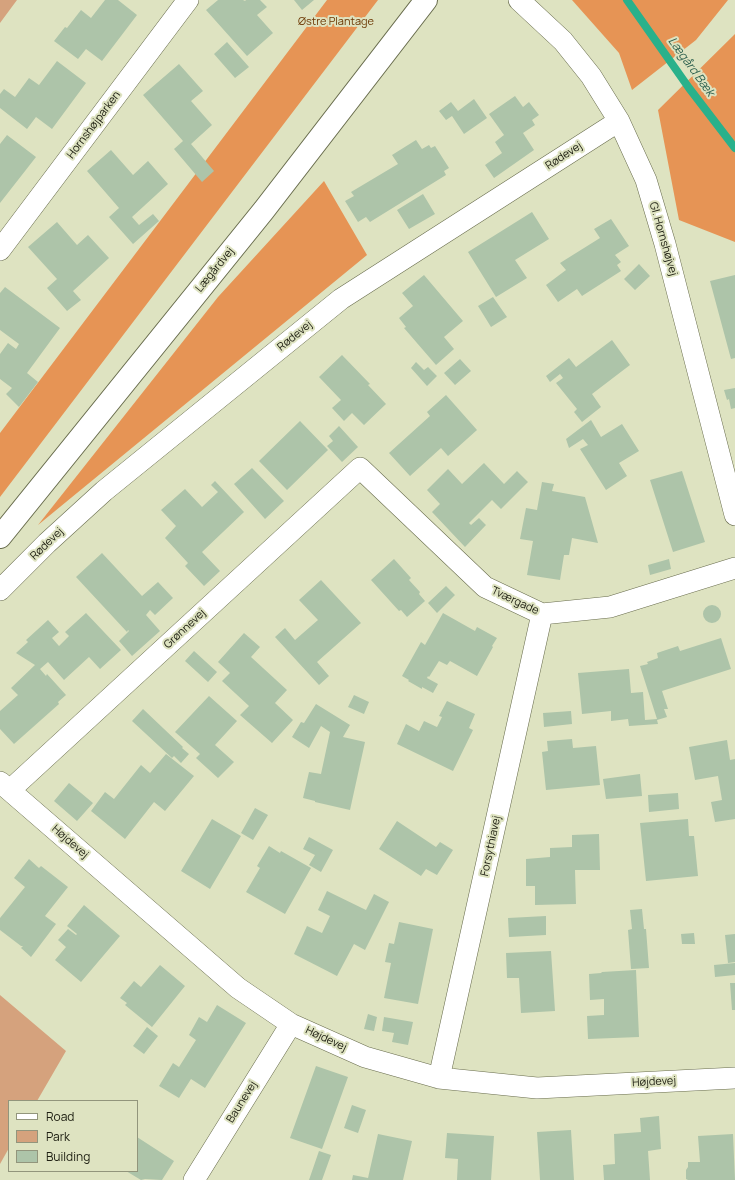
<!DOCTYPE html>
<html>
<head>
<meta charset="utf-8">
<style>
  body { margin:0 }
  #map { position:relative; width:735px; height:1180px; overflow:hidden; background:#dee3c1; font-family:Manrope,sans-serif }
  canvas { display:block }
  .legend { position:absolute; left:8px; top:1100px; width:130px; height:72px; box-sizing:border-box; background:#dee3c1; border:1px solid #92957c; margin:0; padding:5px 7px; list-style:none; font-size:12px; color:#202114 }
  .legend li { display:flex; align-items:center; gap:8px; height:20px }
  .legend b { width:20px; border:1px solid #92957c }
</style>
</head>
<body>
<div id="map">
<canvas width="735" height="1180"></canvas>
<ul class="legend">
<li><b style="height:5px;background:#fff"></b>Road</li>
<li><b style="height:11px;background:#d5a27d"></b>Park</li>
<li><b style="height:11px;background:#adc4a9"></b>Building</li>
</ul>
</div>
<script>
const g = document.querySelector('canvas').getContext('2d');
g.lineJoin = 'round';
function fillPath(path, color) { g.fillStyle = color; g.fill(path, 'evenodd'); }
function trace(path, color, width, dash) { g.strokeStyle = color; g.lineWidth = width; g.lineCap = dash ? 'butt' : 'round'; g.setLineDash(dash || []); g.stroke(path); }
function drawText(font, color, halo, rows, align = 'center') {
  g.font = font + ' Manrope,sans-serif'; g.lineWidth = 4; g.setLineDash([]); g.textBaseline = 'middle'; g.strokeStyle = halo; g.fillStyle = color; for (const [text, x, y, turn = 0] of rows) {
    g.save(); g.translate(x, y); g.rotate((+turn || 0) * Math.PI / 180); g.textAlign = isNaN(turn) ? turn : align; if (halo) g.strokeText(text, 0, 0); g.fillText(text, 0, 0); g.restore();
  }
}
fillPath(new Path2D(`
  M0 0H17L0 23Z
  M0 995 66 1051 37 1101H9V1148L0 1164Z`), '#d5a27d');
fillPath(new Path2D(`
  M327 0H378L0 497V433Z
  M572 0H728L696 40 632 90 619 53Z
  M735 34V242L679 220 658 110Z
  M324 181 367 255 38 525 218 297Z`), '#e69455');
trace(new Path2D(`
  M627 0 689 88 735 148`), '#29b18b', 8);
fillPath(new Path2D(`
  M105 0H118L137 15 102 61 86 49 78 59 54 41 65 27 67 28 81 10 91 18Z
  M218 0H243L245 1 246 0H260L267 7 257 15 273 33 247 56 206 10Z
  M294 0H314L302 10Z
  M227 42 249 67 235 78 214 54Z
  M57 61 86 83 52 129 36 117 27 129 0 108V94L4 89 15 97 29 78 39 85Z
  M179 64 203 91 191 101 212 125 191 144 214 171 202 182 174 149 183 141 143 95Z
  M515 96 523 107 529 102 539 115 532 120 535 125 523 133 534 150 494 178 485 165 502 153 495 142 504 135 489 114Z
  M474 99 487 118 464 134 452 116 446 120 439 111 451 102 458 111Z
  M7 135 36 157 0 203V144Z
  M416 140 422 149 429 145 431 148 435 146 449 168 444 171 446 175 370 222 366 217 358 222 345 201 354 196 351 192 398 164 392 155Z
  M111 150 133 175 148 161 168 184 132 217 139 225 153 214 159 221 133 244 109 217 119 208 87 171Z
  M423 194 435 214 409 229 397 210Z
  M532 212 549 239 515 260 527 278 496 297 468 252Z
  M611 219 629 246 615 255 621 262 617 265 621 271 582 296 577 289 558 302 546 285 566 270 560 263 600 238 594 229Z
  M57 222 77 245 88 235 109 258 73 291 81 300 67 311 47 288 57 279 28 247Z
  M639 264 650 276 635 290 624 279Z
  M424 275 463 321 444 337 454 349 436 365 404 328 406 327 399 318 413 306 402 293Z
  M735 275V358L731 359 710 281Z
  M5 287 60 328 27 373 38 382 19 407 6 394 12 388 0 379V354L8 343 16 349 19 344 0 330V293Z
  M493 297 507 317 491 327 478 306Z
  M612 340 630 365 592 394 601 407 582 422 574 412 577 409 556 383 563 378 560 374 550 382 546 376 569 358 576 367Z
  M342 355 370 384 368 385 386 404 364 425 352 413 344 421 332 408 341 400 319 377Z
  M460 359 471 371 455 385 444 373Z
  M416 362 424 370 428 367 437 376 427 386 411 368Z
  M735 388V408L731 409 729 399 727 400 724 390Z
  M446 395 477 430 448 456 441 448 410 476 389 453 430 416 427 412Z
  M591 420 601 437 622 424 639 451 619 463 627 476 606 490 580 449 588 445 583 439 569 448 566 439Z
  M300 421 328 450 287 490 259 461Z
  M339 426 358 447 342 462 327 446 333 441 329 436Z
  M484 463 504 484 517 471 528 482 501 509 492 500 469 523 471 525 479 518 486 525 465 547 432 512 440 504 427 490 448 469 462 484Z
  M252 468 284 501 265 519 234 484Z
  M682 471 705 542 673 552 650 480Z
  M215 481 244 512 202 552 220 571 204 586 185 566 188 563 165 538 176 526 161 510 185 489 202 507 218 492 211 485Z
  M542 482 554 484 552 491 585 497 598 543 572 538 569 555H564L560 580 527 575 533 541 520 539 526 508 537 510Z
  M102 553 142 596 158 582 173 598 155 615 150 610 146 615 160 631 132 656 119 641 129 631 128 630 127 632 76 577Z
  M394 559 411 578 409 580 420 592 419 594 425 601 407 617 401 610 399 611 371 580Z
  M669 559 671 569 650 575 648 565Z
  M321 580 361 623 317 662 329 676 319 685 275 637 285 628 295 640 318 620 299 600Z
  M446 586 455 595 437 613 428 603Z
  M703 614a9 9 0 1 1 18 0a9 9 0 1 1-18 0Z
  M86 613 121 650 100 669 89 657 64 680 48 662 40 669 46 676 47 674 66 695 58 702 59 704 14 744 0 729V711L18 695 11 688 35 665 16 653 28 642 26 640 48 620 59 632 52 638 59 646 69 636 65 632Z
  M443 613 475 631 477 627 497 638 492 646 493 647 477 676 450 661 447 665 439 661 429 677 428 676 427 678 438 684 433 693 422 687V689L408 681 409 680 402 676 421 642 425 645Z
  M244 633 260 647 251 657 287 690 275 703 293 720 272 743 240 715 249 706 222 681 230 673 218 662Z
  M721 638 731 669 662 691 668 709H664L667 717 657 720 658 724 629 726 628 719 611 721V711L582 714 578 673 629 669 631 693 643 692 645 720 657 719 640 666 648 664 647 662 658 658 657 653 678 646 680 651Z
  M194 651 217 672 208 682 185 661Z
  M354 695 369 702 364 714 348 707Z
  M209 696 237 721 215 745 234 762 218 778 196 758 200 754 175 732Z
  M447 701 475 714 469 728 473 730 453 771 397 744 406 724 419 731 424 721 437 727 442 717 439 716Z
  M316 704 350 725 343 737 365 742 350 810 315 802V801L303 798 309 772 321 774 330 732 321 726 309 748 292 737 301 722 304 723Z
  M143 709 183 747 182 748 189 754 181 763 174 756 172 758 132 721Z
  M571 711 572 724 544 727 543 713Z
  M572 739 573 748 596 746 600 785 546 790 542 752 548 751 547 741Z
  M727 740 730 760 735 759V819L715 822 711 802 722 800 718 776 695 780 689 747Z
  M166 754 194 776 165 811 154 802 125 839 91 811 105 792 114 799 141 765 150 773Z
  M640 774 642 796 606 799 603 779Z
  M69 783 93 803 77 821 54 801Z
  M678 793 679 809 649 812 648 795Z
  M255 808 268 815 253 840 241 833Z
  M212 819 241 836 210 889 181 871Z
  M688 819 689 836H694L698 876 646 881 640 823Z
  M397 821 436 847 440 842 453 850 437 875 426 869 421 876 379 849Z
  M599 834 600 870H575L576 904 535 905V886H526V859L550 857V848L572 847V835Z
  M309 837 333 850 321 872 309 865 315 855 303 849Z
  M269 846 280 853 281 851 311 868 285 914 246 892 260 868 257 866Z
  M29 859 39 868 41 866 68 887 45 916 56 924 31 957 21 948 23 946H21L0 930V918L25 887 14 878Z
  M327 891 366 910 374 894 389 902 365 950 354 944 337 976 294 954 307 926 322 933 330 916 318 910Z
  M84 905 120 936 81 982 55 960 66 947 58 940 68 929 76 935 77 934 67 926Z
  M642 909 644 929H646L649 968 631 969 628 930 632 929 630 910Z
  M546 916V935L509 937 508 918Z
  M399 922 433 929 418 1004 384 998 391 963 385 962 389 943 394 944Z
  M694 933 695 944H682L681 934Z
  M735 934V962L728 963 725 935Z
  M551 951 555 1011 521 1013 519 978H507L506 953Z
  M735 963V975L715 977 714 965Z
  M160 965 185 986 152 1027 125 1005 127 1003 120 998 134 981 141 987Z
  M636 970 639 1037 588 1039 587 1016 604 1015V999L590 1000 589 974 601 973 602 972Z
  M730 983H735V1010H732Z
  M217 1005 246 1023 205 1088 191 1079 179 1098 159 1086 173 1063 179 1067 196 1040 189 1035 199 1017 207 1022Z
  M368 1014 377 1017 374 1031 364 1029Z
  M384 1017 413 1022 408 1045 392 1042 394 1033 382 1031Z
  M147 1027 158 1036 144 1054 133 1046Z
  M316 1066 348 1077 322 1149 290 1138Z
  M352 1105 366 1110 358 1133 344 1128Z
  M659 1116 661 1149 648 1151 650 1180H604L603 1165 615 1164 614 1134 641 1132 640 1118Z
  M571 1130 574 1180H540L537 1132Z
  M447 1133 494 1136 491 1180H457L458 1159 445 1158Z
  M378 1134 412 1141 403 1180H352L353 1175 368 1178Z
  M733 1134 735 1180H688L686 1179V1170L688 1167V1162H700L698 1136Z
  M137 1137 174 1161 162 1180 145 1179 141 1180 126 1171H137Z
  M319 1151 331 1155 322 1180H309Z`), '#adc4a9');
const street = new Path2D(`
  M519 0 563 41 591 76 619 121 646 180 665 244 735 515
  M0 250 188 0
  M0 590 47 543 104 491 341 299 619 121
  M0 782 238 988 291 1024 365 1057 439 1078 537 1088 735 1078
  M10 790 360 468 485 587 542 614 610 607 735 568
  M439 1078 542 614
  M194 1180 291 1024`);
const secondary = new Path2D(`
  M0 537 264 210 426 0`);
trace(street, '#686c4d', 22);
trace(secondary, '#686c4d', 24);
trace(street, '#fff', 21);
trace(secondary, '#fff', 22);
drawText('11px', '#6b3703', '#dee3c1', [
  ["Østre Plantage",336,22]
]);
drawText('11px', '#202114', '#dee3c1', [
  ["Hornshøjparken",94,125,-53],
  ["Rødevej",564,156,-33],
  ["Gl. Hornshøjvej",663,239,74],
  ["Lægårdvej",215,270,-51],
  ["Rødevej",295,336,-39],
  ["Rødevej",47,544,-44],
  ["Tværgade",515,601,25],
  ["Grønnevej",185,629,-43],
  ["Højdevej",70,842,41],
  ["Forsythiavej",491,846,-78],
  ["Højdevej",326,1039,25],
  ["Højdevej",654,1082,-3],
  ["Baunevej",242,1102,-58]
]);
drawText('italic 12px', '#2d604e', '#dee3c1', [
  ["Lægård Bæk",691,67,54]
]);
</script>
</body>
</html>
